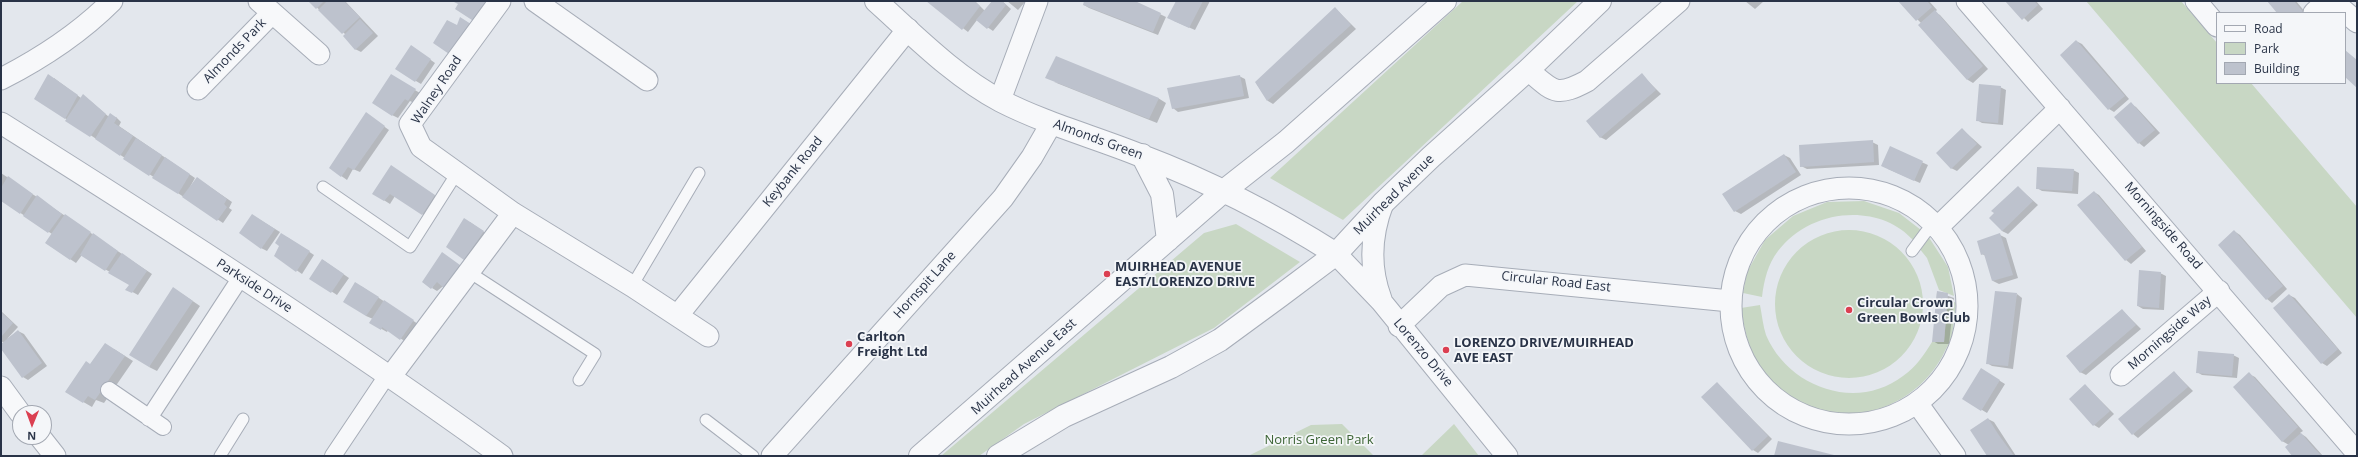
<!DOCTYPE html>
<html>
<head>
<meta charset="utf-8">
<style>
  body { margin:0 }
  #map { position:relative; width:2358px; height:457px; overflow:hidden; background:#e3e7ed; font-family:"Open Sans",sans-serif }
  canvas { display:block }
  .frame { position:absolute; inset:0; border:2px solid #293347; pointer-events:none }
  .legend { position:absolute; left:2216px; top:12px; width:130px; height:72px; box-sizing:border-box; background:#f4f6f9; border:1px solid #a3a8b2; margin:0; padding:5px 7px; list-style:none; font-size:12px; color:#293347 }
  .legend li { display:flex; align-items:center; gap:8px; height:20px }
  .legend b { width:20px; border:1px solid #a3a8b2 }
  .north { position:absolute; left:12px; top:405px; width:40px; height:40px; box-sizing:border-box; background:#f4f6f9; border:1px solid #a3a8b2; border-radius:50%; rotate:181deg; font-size:11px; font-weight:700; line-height:16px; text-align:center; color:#293347 }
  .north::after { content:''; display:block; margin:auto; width:14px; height:18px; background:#db3f51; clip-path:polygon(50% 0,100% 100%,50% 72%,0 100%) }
</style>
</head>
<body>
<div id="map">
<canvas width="2358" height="457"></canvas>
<div class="frame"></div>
<ul class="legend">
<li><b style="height:5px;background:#f7f8fa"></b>Road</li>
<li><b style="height:11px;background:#c8d7c4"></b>Park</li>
<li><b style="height:11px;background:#bdc2cd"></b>Building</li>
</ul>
<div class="north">N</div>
</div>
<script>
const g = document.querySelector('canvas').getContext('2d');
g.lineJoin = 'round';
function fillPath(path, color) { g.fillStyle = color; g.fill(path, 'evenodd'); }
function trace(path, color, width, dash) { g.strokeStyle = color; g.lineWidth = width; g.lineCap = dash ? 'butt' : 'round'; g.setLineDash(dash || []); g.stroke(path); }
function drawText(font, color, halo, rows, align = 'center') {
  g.font = font + ' "Open Sans",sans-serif'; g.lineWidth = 3.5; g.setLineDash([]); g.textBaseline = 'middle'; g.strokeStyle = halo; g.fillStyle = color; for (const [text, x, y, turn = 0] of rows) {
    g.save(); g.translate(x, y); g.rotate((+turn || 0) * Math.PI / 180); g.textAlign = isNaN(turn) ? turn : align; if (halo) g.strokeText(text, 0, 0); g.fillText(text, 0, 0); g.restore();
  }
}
fillPath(new Path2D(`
  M1463 1H1578L1343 220 1270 178Z
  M2086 1H2181L2217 43V83H2251L2357 207V318Z
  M1864 201 1899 213 1921 230 1914 241C1879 201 1809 209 1778 251 1768 264 1764 280 1762 297L1743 293 1747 272 1765 240 1793 216 1827 202Z
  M1236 224 1300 262 1214 328 1024 424 979 456H941L1204 233Z
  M1775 304a74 74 0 1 1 148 0a74 74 0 1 1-148 0Z
  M1928 236 1948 267 1954 296 1939 290 1927 258 1919 248Z
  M1948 298 1956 303C1954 314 1954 328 1951 339 1949 344 1945 350 1943 355 1911 415 1831 435 1779 388 1774 383 1767 378 1763 373 1749 353 1745 332 1741 308L1760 305C1762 315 1763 326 1766 335 1788 387 1856 412 1903 376 1916 367 1924 355 1932 342H1944Z
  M1342 424 1374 456H1248L1311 425Z
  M1454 424 1479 456H1421Z`), '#c8d7c4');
fillPath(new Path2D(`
  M310 1H345L378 36 361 52 355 49 346 35Z
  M927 1H975L985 11 994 1H1002L1011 9 993 31 977 20 968 32Z
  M1007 1H1026L1018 10Z
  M1085 1H1133L1166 17 1158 35 1089 8 1084 5Z
  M1177 1H1210L1195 30 1174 21Z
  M1745 1H1764L1755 9Z
  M1899 1H1929L1937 10 1935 12 1940 15 1988 69 1973 83 1968 80 1920 25 1921 23Z
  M2007 1H2036L2043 9 2028 22Z
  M2268 1H2296L2306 13H2279Z
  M1335 8 1356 29 1273 104 1268 101 1256 83Z
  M2076 41 2082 44 2129 99 2114 112 2109 109Z
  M417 50 435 63 421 84 416 81Z
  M1642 75 1661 94 1606 140 1600 137Z
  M391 76 420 93 414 103 410 101 398 118 392 115Z
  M1239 76 1245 79 1249 98 1178 112 1173 108Z
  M54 78 81 98 88 99 109 117H116L121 122 119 126 195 178 190 187 203 182 232 202 229 208 232 210 223 223 36 99Z
  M1054 82 1158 98 1166 103 1157 123Z
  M2000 87 2006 90 2003 125 1982 123 1977 120Z
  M2131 104 2136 107 2160 133 2144 147 2139 143 2116 117Z
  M371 117 389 130 360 172 353 169 347 180 330 168Z
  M1962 129 1982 147 1957 171 1951 168Z
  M1872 142 1878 145 1879 165 1807 169 1801 166Z
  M1891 148 1928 165 1920 183 1888 169Z
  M1784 155 1790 158 1801 175 1741 214 1735 211 1724 194Z
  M397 170 440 199 428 218 395 196 390 204 374 194Z
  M2073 170 2079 173 2078 194 2042 191 2037 188Z
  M1 173 152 274 138 295 127 289 131 285 82 255 76 263 46 243 52 234 1 200Z
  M2018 187 2038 205 2008 234 2002 231 1995 213Z
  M2094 192 2099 195 2146 251 2131 264 2126 260Z
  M257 218 280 232 267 251 261 248Z
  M470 222 488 235 470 262 464 259Z
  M2234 231 2240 235 2287 289 2272 303 2267 299 2219 245Z
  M2000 235 2006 238 2018 278 1999 284 1993 281 1986 256 1982 254Z
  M287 237 314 255 302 274 276 256Z
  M447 257 465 269 437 291 432 288Z
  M323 260 349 278 337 295 311 278Z
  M2160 273 2166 276 2164 310 2143 309 2138 306Z
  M361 286 418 324 406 342 388 330 387 332 371 323 373 319 366 316Z
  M1937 292 1954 298 1949 344H1938L1933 341Z
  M181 293 200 306 157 371 149 367Z
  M2017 294 2022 298 2013 369 1992 366 1987 363Z
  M2289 295 2295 298 2342 353 2327 366 2322 363Z
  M2122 310 2141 329 2086 375 2080 372Z
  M1 311 18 327 7 339 18 331 24 334 47 366 28 380 23 377 1 348 4 343 1 341Z
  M114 349 133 361 104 403 96 400 92 407 66 392 91 365Z
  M2233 355 2239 358 2237 378 2202 375 2197 372Z
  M1982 370 2005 384 1987 413 1964 399Z
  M2174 372 2193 391 2138 438 2133 434Z
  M2249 374 2255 377 2303 431 2300 433 2306 437 2323 456H2294L2289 445 2282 441Z
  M1717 384 1772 439 1758 453 1753 450Z
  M2085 385 2114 414 2099 428 2094 425Z
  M1988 419 1994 422 2016 456H1988Z`), '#0003');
fillPath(new Path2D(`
  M308 1H324L316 9Z
  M327 1H344L360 17 342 34 318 10Z
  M452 1H489L475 22 455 9 458 4Z
  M926 1H974L980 6 962 30Z
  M992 1H1002L1006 5 987 29 976 20Z
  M1084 1H1135L1161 13 1153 32 1083 5Z
  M1176 1H1203L1189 28 1167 18Z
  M1898 1H1927L1932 7 1916 21Z
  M2005 1H2034L2038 5 2022 20Z
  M2267 1H2294L2304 13H2277Z
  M1335 7 1351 25 1267 101 1255 82Z
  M1935 10 1983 66 1967 80 1918 25Z
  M460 17 474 26 452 56 433 43 447 20 457 25Z
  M360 19 373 33 355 50 343 36Z
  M2076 40 2125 96 2108 110 2060 55Z
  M411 45 431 59 415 82 395 69Z
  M2345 50 2357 60V88L2345 77Z
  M1056 56 1159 98 1149 119 1045 78Z
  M1642 73 1656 90 1600 138 1586 121Z
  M48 74 78 95 65 119 34 99Z
  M391 74 416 89 408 101 405 99 392 116 372 103Z
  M1240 75 1244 96 1172 109 1167 88Z
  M1979 84 2001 86 1998 123 1976 121Z
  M83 94 106 114 90 137 65 121Z
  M2131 102 2155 130 2138 144 2114 117Z
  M366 112 385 126 354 170 348 167 341 177 329 168Z
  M110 113 117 118 114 123 133 136 120 156 95 139Z
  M1962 128 1977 144 1951 169 1936 153Z
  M136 138 162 155 149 176 123 159Z
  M1873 140 1874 162 1800 167 1799 145Z
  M1890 146 1923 161 1914 181 1881 166Z
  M1784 154 1796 172 1734 212 1722 194Z
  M165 157 190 174 178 194 152 178Z
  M391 165 435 195 422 215 390 194 384 201 372 194Z
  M2037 167 2074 169 2072 191 2036 189Z
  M8 176 33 194 20 214 1 201V188Z
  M197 177 227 199 224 204 227 207 217 221 182 197Z
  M2018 186 2033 201 2002 231 1989 218 1994 213 1991 211Z
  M2094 191 2142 247 2125 261 2077 205Z
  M37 195 62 214 48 233 23 216Z
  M65 214 91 232 70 260 45 243Z
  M252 214 275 229 261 249 239 233Z
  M464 218 484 231 464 260 446 247Z
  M2234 230 2283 286 2266 300 2218 245Z
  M93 233 118 251 105 271 80 255Z
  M281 233 310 251 296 272 274 256 279 246 275 243Z
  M2000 233 2013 275 1992 281 1984 254 1981 255 1977 241Z
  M442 252 460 265 445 289 437 282 431 289 422 282Z
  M122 253 147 271 132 293 125 290 129 285 108 273Z
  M322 259 344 274 331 293 309 279Z
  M2139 270 2161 272 2159 308 2137 306Z
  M355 282 379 297 366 316 343 302Z
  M173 287 193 301 149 367 129 355Z
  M1937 291 1948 293 1944 342H1932Z
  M1995 291 2017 293 2008 366 1986 364Z
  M2289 294 2338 349 2321 364 2273 308Z
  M384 300 414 320 400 340 382 327 381 330 369 323Z
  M2122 309 2136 325 2080 373 2066 356Z
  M1 312 13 323 1 337Z
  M18 330 42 363 22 378 1 349V344Z
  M105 343 125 356 95 400 88 396 83 403 65 392 86 361 90 364Z
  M2198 351 2234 354 2232 376 2196 373Z
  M1981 368 2000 380 1981 411 1962 399Z
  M2174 371 2188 387 2132 435 2118 419Z
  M2249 372 2298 427 2282 442 2233 387Z
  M1717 382 1768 436 1752 451 1701 397Z
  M2085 384 2110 411 2093 426 2069 399Z
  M1988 418 1998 434 2014 456H1987L1970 430Z
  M2301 433 2313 447 2322 456H2292L2285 447Z
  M1778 441 1834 455V456H1774Z`), '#bdc2cd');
const service = new Path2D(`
  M323 187 410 247 457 173
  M1912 251 1926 232 1938 227
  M469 272 595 354 579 380
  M632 286 699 173
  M706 420 753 456
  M220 456 243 419`);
const pedestrian = new Path2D(`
  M109 390 163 427
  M149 418 241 277
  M333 456 388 374`);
const minor = new Path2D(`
  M259 1 319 54
  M500 1 410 124 421 147 513 213 632 286 708 336
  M535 1 647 80
  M1967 1 2357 453
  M2196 1 2217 26
  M2332 1 2357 22
  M2314 13 2327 1
  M1528 70C1553 91 1555 98 1587 81L1679 1
  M1 79C42 58 79 34 112 1
  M198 89 272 13
  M1000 100 1037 1
  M1 123C171 230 339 338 502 456
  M1731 306a118 118 0 1 1 236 0a118 118 0 1 1-236 0Z
  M1938 227 2060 108
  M1336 254 1381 301 1507 456
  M1381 299C1369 267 1371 234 1383 203
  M678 315 908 29
  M1399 326 1441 286 1465 275 1730 301
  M2121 375 2219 291
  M391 376 513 213
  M1 387 20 413
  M1917 403 1955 456
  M40 437 55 456
  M772 456 1003 198 1032 157 1051 124`);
const tertiary = new Path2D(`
  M876 1C915 36 954 76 1001 101 1046 124 1095 137 1142 156 1211 182 1273 214 1336 254
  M1142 155 1162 194 1168 240
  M920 456 1225 190 1286 142 1445 1
  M998 456 1064 416 1171 367 1220 340 1280 296 1336 254 1383 203 1431 157 1528 70 1600 1`);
trace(service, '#a7adb8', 13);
trace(pedestrian, '#a7adb8', 18);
trace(minor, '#a7adb8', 23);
trace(tertiary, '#a7adb8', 24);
trace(service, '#f7f8fa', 11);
trace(pedestrian, '#f7f8fa', 16);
trace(minor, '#f7f8fa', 21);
trace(tertiary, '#f7f8fa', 22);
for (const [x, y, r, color] of [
  [1107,274,4,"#db3f51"],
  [1849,310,4,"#db3f51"],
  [849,344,4,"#db3f51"],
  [1446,350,4,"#db3f51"]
]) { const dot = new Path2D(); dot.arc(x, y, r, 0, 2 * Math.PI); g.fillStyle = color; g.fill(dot); trace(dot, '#f4f6f9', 1.5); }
drawText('13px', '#293347', '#f4f6f9', [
  ["Almonds Park",235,51,-46],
  ["Walney Road",437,90,-56],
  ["Almonds Green",1098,140,20],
  ["Keybank Road",793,172,-51],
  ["Muirhead Avenue",1394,195,-45],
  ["Morningside Road",2163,226,49],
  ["Circular Road East",1556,282,6],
  ["Hornspit Lane",925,285,-48],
  ["Parkside Drive",254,286,33],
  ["Morningside Way",2170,333,-41],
  ["Lorenzo Drive",1423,353,50],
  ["Muirhead Avenue East",1024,367,-42]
]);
drawText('bold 13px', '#293347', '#f4f6f9', [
  ["MUIRHEAD AVENUE",1115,267],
  ["EAST/LORENZO DRIVE",1115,282],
  ["Circular Crown",1857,303],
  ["Green Bowls Club",1857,318],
  ["Carlton",857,337],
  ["Freight Ltd",857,352],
  ["LORENZO DRIVE/MUIRHEAD",1454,343],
  ["AVE EAST",1454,358]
], 'left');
drawText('13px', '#3c6435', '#f4f6f9', [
  ["Norris Green Park",1319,440]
]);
</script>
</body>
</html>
